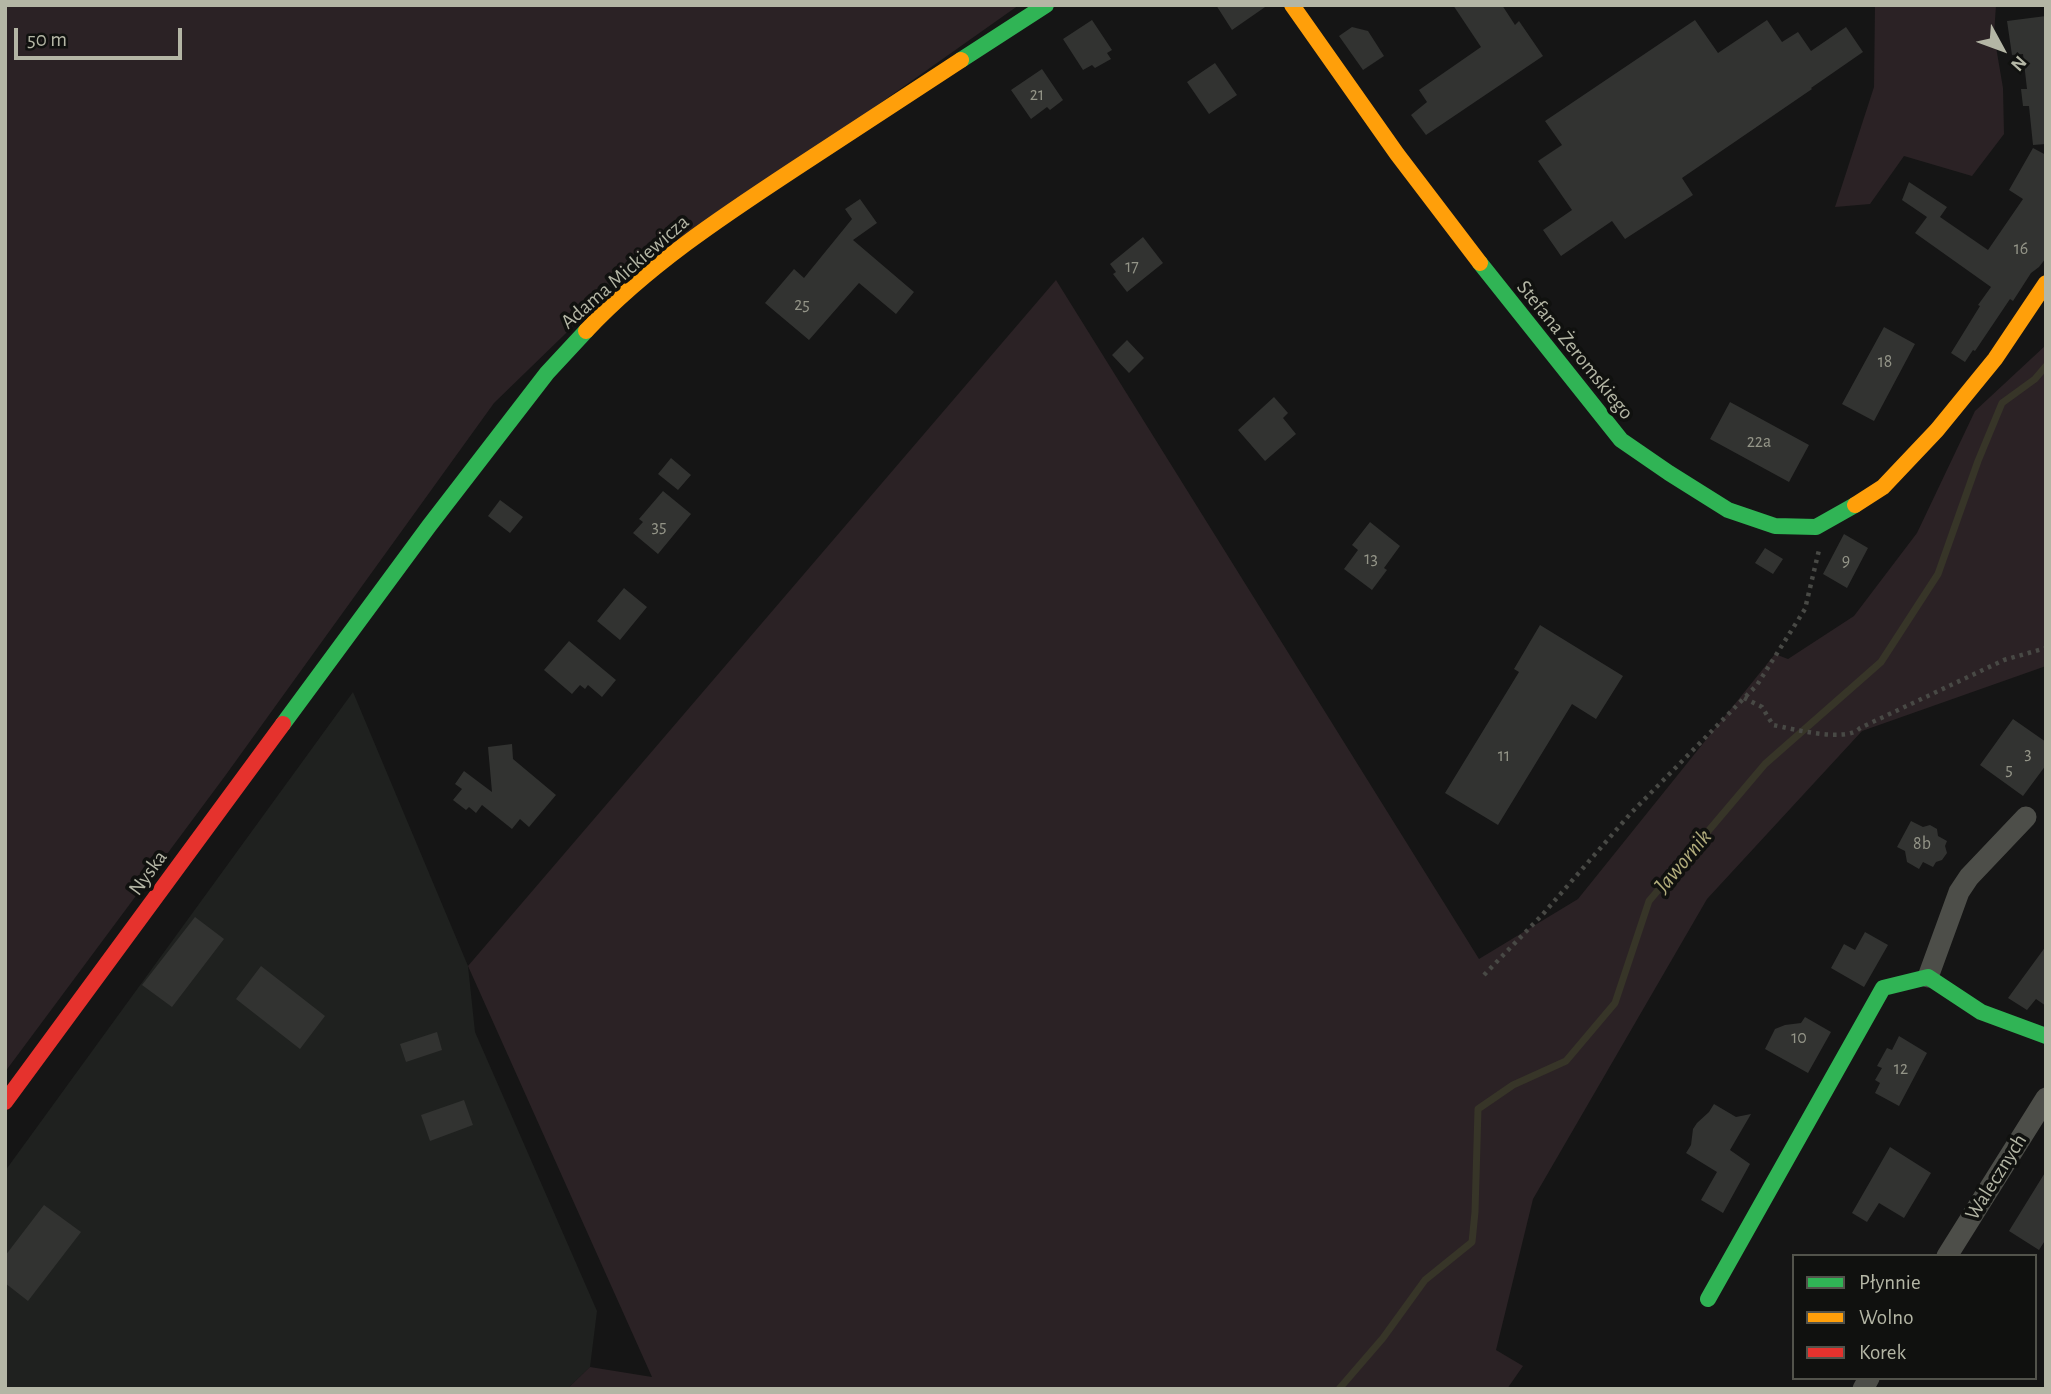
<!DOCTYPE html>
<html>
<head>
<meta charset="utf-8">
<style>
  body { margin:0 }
  #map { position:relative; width:2051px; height:1394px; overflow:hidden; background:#151515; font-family:"Alegreya Sans",sans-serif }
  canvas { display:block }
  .frame { position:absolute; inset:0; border:7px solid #b4b6a5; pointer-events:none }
  .legend { position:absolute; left:1792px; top:1254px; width:245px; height:126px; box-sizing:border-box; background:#10110f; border:2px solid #52534b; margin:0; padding:9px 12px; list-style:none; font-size:21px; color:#b4b6a5 }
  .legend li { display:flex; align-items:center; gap:14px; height:35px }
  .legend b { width:35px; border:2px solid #52534b }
  .north { position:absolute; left:1967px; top:14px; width:70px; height:70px; -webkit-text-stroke:5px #10110f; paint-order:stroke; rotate:131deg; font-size:19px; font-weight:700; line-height:28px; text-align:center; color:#b4b6a5 }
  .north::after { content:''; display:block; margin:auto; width:24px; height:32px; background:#b4b6a5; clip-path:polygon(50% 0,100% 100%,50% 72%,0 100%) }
  .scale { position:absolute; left:14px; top:28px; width:168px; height:32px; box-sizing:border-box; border:4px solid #b4b6a5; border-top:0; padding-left:9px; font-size:21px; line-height:24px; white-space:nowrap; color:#b4b6a5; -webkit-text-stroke:5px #10110f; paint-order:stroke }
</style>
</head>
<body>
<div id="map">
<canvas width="2051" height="1394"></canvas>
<div class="frame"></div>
<ul class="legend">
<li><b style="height:9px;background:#30b455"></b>Płynnie</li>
<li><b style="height:9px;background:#ff9f0a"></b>Wolno</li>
<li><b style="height:9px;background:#e5322d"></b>Korek</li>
</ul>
<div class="north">N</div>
<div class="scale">50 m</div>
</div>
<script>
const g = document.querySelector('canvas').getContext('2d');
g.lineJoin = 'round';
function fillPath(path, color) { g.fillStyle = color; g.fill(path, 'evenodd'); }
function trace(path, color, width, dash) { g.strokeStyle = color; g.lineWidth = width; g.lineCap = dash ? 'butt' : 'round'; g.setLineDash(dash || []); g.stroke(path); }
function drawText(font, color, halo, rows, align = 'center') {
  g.font = font + ' "Alegreya Sans",sans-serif'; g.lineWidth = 7; g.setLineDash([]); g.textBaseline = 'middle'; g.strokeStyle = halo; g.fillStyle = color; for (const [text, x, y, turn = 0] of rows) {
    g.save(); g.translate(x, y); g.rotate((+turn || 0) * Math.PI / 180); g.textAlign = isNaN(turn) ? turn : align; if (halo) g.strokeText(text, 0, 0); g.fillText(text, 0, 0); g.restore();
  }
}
fillPath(new Path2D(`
  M353 692 468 966 475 1032 597 1311 590 1367 567 1389H5V1171Z`), '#1f211f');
fillPath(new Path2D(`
  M5 5H1019L596 304 494 403 225 776 5 1072Z
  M1875 5H1996L1994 35 2003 88 2004 134 1972 176 1904 156 1870 204 1835 207 1874 87Z
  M1056 280 1479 959 1578 899 1775 654 1788 659 1854 616 1917 533 1975 411 2046 345V666L1862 731 1707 899 1533 1199 1496 1350 1523 1366 1507 1389H567L590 1367 652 1377 468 966Z`), '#2b2225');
trace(new Path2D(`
  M1339 1389 1383 1338 1425 1280 1472 1242 1475 1212 1478 1109 1513 1085 1566 1061 1615 1003 1649 901 1765 764 1881 662 1938 574 1978 461 2002 403 2035 379 2046 366`), '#373528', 7);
fillPath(new Path2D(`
  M1216 5H1268L1232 30Z
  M1453 5H1502L1515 25 1519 21 1543 56 1426 135 1411 115 1427 102 1419 90 1481 47Z
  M2046 16V144L2033 145 2029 106H2023L2021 89H2027L2023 54 2012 55 2007 21Z
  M1092 20 1112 50 1107 53 1111 59 1095 68 1092 65 1083 70 1063 39Z
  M1695 20 1718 53 1767 20 1782 42 1798 32 1811 51 1846 27 1863 52 1811 88 1812 89 1682 178 1693 195 1625 239 1612 221 1561 256 1543 230 1572 210 1538 161 1562 145 1545 121Z
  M1352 27 1368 31 1384 56 1363 70 1339 36Z
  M1215 63 1237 95 1209 114 1187 82Z
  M1042 69 1063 100 1050 110 1047 107 1031 119 1011 90Z
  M2033 148 2046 155V258L2039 267 2031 273 2013 301 2010 299 1975 351 1973 350 1965 362 1951 353 1980 306 1978 305 1991 287 1915 233 1927 217 1902 200 1909 182 1947 207 1940 217 1988 250 2023 199 2009 190Z
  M860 199 877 223 853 240 914 292 896 314 859 283 809 340 765 303 794 269 804 278 852 219 845 209Z
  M1143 237 1163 263 1127 292 1113 274 1116 272 1110 264Z
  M1884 327 1915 344 1874 421 1842 404Z
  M1127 340 1144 358 1129 373 1112 355Z
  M1274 397 1288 413 1283 418 1296 434 1265 461 1238 430Z
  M1730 402 1809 445 1789 482 1710 439Z
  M671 458 691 475 678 490 658 474Z
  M663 491 691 514 658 554 633 533 643 522 639 519Z
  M500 500 523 517 510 533 488 516Z
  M1370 522 1400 546 1384 568 1387 570 1372 590 1344 569 1358 550 1352 545Z
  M1844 534 1868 548 1847 588 1823 574Z
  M1765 548 1783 559 1773 574 1755 563Z
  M624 588 647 607 620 640 597 621Z
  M1540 625 1623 676 1596 719 1572 704 1498 825 1445 793 1519 672 1514 669Z
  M569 641 616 680 602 697 588 685 585 689 580 685 572 694 544 670Z
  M2013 719 2046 742V765L2023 796 1980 765Z
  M512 744 513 759 556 795 529 827 520 819 512 829 482 805 476 813 469 807 466 810 453 800 462 789 455 784 464 771 492 792 488 747Z
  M1911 821 1923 827 1930 825 1937 829 1938 836 1947 841 1945 846 1947 853 1942 860 1936 862 1933 867 1923 862 1919 869 1907 862 1905 851 1897 847Z
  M195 917 224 939 172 1007 142 985Z
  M1865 932 1888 945 1864 987 1831 968 1844 944 1855 950Z
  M2046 946V1006L2036 999 2027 1010 2008 998Z
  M261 966 325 1016 300 1049 236 999Z
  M1805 1017 1831 1032 1808 1073 1765 1049 1775 1029 1785 1025 1801 1023Z
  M437 1032 442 1050 406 1062 400 1044Z
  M1899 1036 1927 1053 1899 1106 1875 1093 1880 1083 1875 1080 1882 1068 1877 1066 1887 1048 1892 1050Z
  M464 1100 473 1125 430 1141 421 1115Z
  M1714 1104 1736 1117 1751 1114 1730 1150 1750 1164 1723 1213 1701 1200 1717 1172 1686 1153 1691 1145 1693 1129 1697 1123 1709 1112Z
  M1890 1147 1931 1173 1904 1218 1879 1203 1867 1222 1852 1213Z
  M2046 1171V1239L2039 1250 2009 1231Z
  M44 1205 81 1232 28 1301 5 1283V1256Z`), '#323331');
trace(new Path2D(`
  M1744 698 1762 707 1773 725C1793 729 1846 743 1860 728L2004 660 2046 648
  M1484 975 1543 914 1631 813 1757 685 1805 609 1819 550`), '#484945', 4.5, [3.5, 5]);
trace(new Path2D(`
  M1928 977 1959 892 1969 877 2026 817
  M1947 1256 2046 1098
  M1863 1389 1869 1378`), '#4d4e49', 21);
trace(new Path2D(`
  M961 60 1046 5
  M1480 263 1621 440 1669 473 1728 510 1775 526 1816 527 1855 505
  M283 724 429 526 547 373 586 331
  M1708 1299 1883 988 1928 977 1981 1012 2046 1036`), '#30b455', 16);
trace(new Path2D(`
  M1292 5 1397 154 1480 263
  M586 331C647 266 723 216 796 168 851 132 906 96 961 60
  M1855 505 1883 487 1937 430 1995 359 2046 283`), '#ff9f0a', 16);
trace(new Path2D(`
  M5 1102 283 724`), '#e5322d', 16);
drawText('18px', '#949588', null, [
  ["21",1037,95],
  ["16",2021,249],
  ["17",1132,267],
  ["25",802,305],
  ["18",1885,362],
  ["22a",1759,442],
  ["35",659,527],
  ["13",1371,559],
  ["9",1846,561],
  ["3",2028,754],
  ["11",1504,756],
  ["5",2009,770],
  ["8b",1922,844],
  ["10",1799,1038],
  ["12",1901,1069]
]);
drawText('21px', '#b4b6a5', '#10110f', [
  ["Adama Mickiewicza",625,272,-41],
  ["Stefana Żeromskiego",1575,350,51],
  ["Nyska",148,873,-54],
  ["Walecznych",1996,1177,-58]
]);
drawText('italic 23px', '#b2ad7c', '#10110f', [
  ["Jawornik",1683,861,-50]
]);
</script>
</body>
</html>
